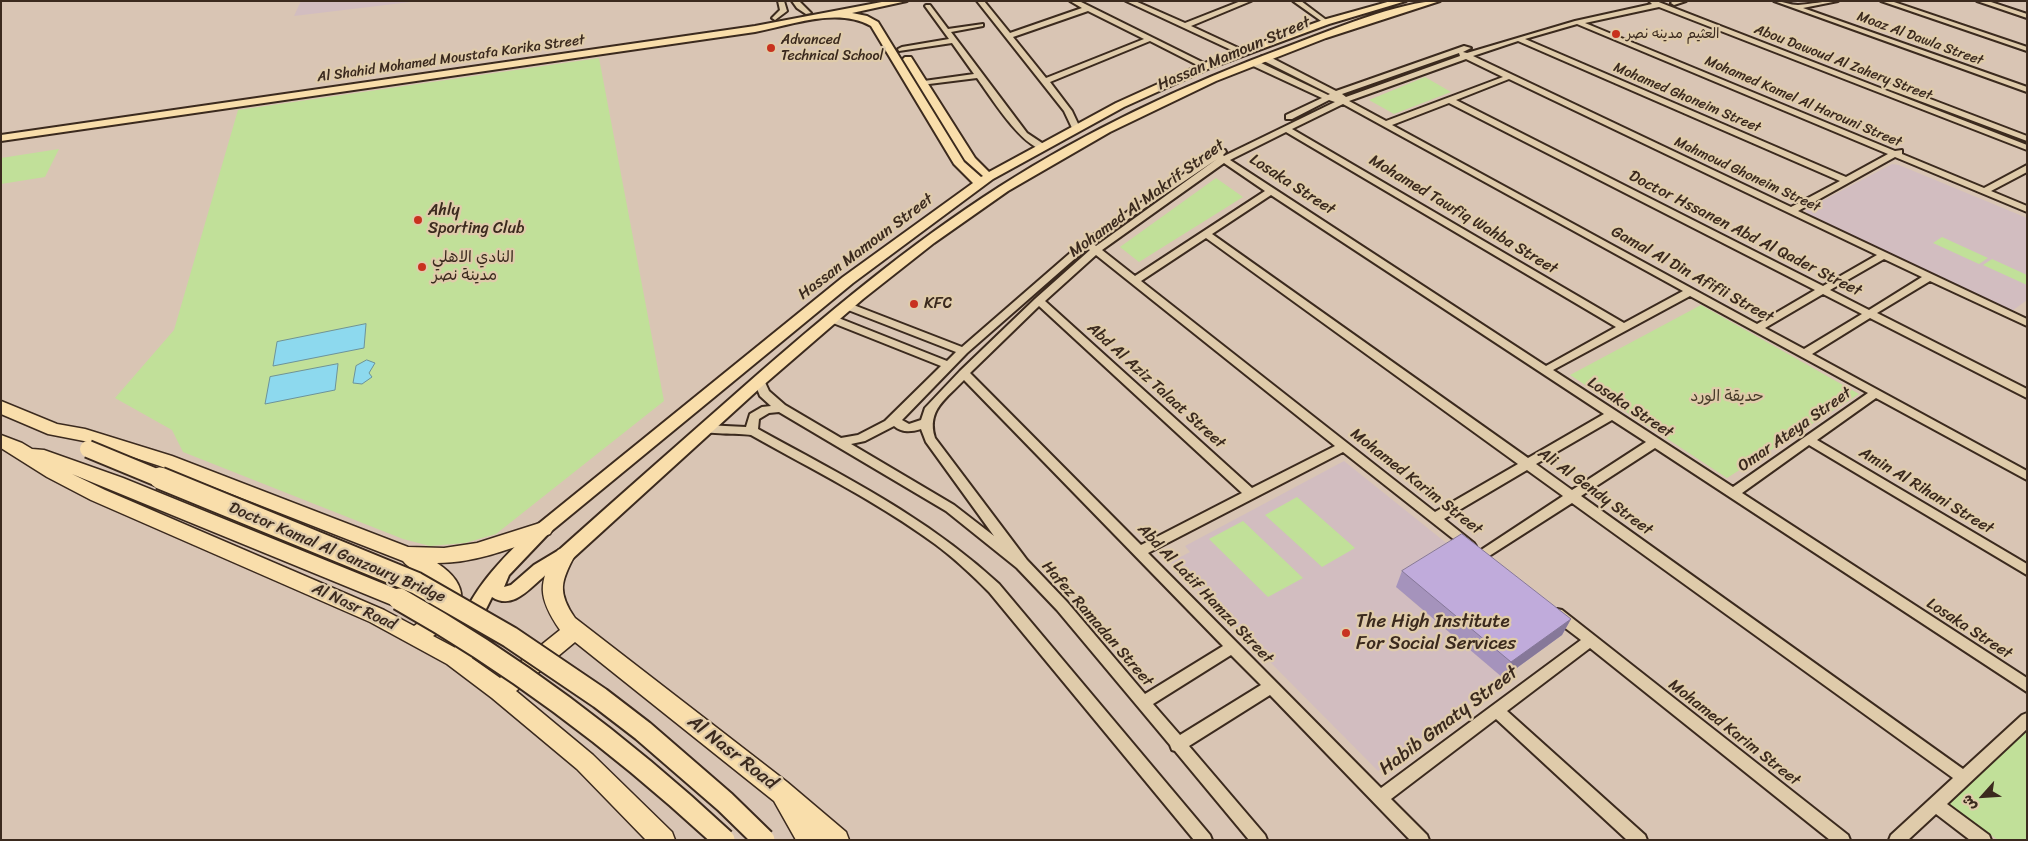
<!DOCTYPE html>
<html>
<head>
<meta charset="utf-8">
<style>
  body { margin:0 }
  #map { position:relative; width:2028px; height:841px; overflow:hidden; background:#d9c5b4; font-family:Sriracha,"Playpen Sans Arabic",sans-serif }
  canvas { display:block }
  .frame { position:absolute; inset:0; border:2px solid #3b2a1e; pointer-events:none }
  .north { position:absolute; left:1958px; top:771px; width:50px; height:50px; -webkit-text-stroke:4px #dfcbaa; paint-order:stroke; rotate:244deg; font-size:14px; font-weight:700; line-height:20px; text-align:center; color:#3b2a1e }
  .north::after { content:''; display:block; margin:auto; width:18px; height:22px; background:#3b2a1e; clip-path:polygon(50% 0,100% 100%,50% 72%,0 100%) }
</style>
</head>
<body>
<div id="map">
<canvas width="2028" height="841"></canvas>
<div class="frame"></div>
<div class="north">ش</div>
</div>
<script>
const g = document.querySelector('canvas').getContext('2d');
g.lineJoin = 'round';
function fillPath(path, color) { g.fillStyle = color; g.fill(path, 'evenodd'); }
function trace(path, color, width, dash) { g.strokeStyle = color; g.lineWidth = width; g.lineCap = dash ? 'butt' : 'round'; g.setLineDash(dash || []); g.stroke(path); }
function drawText(font, color, halo, rows, align = 'center') {
  g.font = font + ' Sriracha,"Playpen Sans Arabic",sans-serif'; g.lineWidth = 4.5; g.setLineDash([]); g.textBaseline = 'middle'; g.strokeStyle = halo; g.fillStyle = color; for (const [text, x, y, turn = 0] of rows) {
    g.save(); g.translate(x, y); g.rotate((+turn || 0) * Math.PI / 180); g.textAlign = isNaN(turn) ? turn : align; if (halo) g.strokeText(text, 0, 0); g.fillText(text, 0, 0); g.restore();
  }
}
fillPath(new Path2D(`
  M301 1H419L294 16Z
  M1892 164 1899 165 2027 218V300L2012 311 1809 215 1805 210Z
  M1344 461 1455 550 1397 588 1503 678 1378 771 1171 562 1190 552 1185 546Z`), '#d2bdc0');
fillPath(new Path2D(`
  M599 58 664 401 496 534 465 543 430 546 403 539 183 452 172 430 115 398 174 330 238 110Z
  M1425 77 1451 92 1394 114 1369 100Z
  M59 149 45 177 1 184V158Z
  M1216 178 1243 197 1139 262 1120 247Z
  M1942 237 1988 258 1979 264 1933 243Z
  M1992 259 2027 275V285L1983 265Z
  M1701 305 1859 394 1727 478 1570 375Z
  M1297 497 1355 548 1322 567 1265 515Z
  M1243 521 1303 578 1268 597 1209 539Z
  M2027 716V840H1998L1949 804 1944 793Z`), '#c1e099');
const water = new Path2D(`
  M366 324 364 348 273 366 277 342Z
  M367 360 375 363 369 373 372 377 362 384 353 383 356 366Z
  M338 364 335 390 265 404 270 377Z`);
fillPath(water, '#8dd9ee');
trace(water, '#6c939b', 1);
const minor = new Path2D(`
  M778 1H784L787 11 775 20 772 18 780 10Z
  M792 1H799L811 13 806 14 797 8Z
  M977 1H984L1010 33 1082 8 1070 1H1079L1210 66 1203 68 1150 41 1050 82 1072 111 1080 128 1073 130 1064 111ZM1088 11 1144 39 1046 78 1013 37Z
  M1126 1H1135L1185 23 1241 1H1251L1191 26 1247 52 1240 54Z
  M1293 1H1301L1329 22 1324 23Z
  M1649 1H1656L2027 145V150L1659 7 1585 23 1895 151 1902 150V154L1984 188 2027 165V172L1991 191 2027 206V212L1895 157 1798 211 2027 319V326L1930 281 1877 313 2027 389V398L1870 318 1812 354 2027 471V480L1876 398 1817 440 2027 564V575L1809 445 1742 493 2027 678V692L1655 448 1581 496 1963 769 2022 715 2027 713V729L1947 804 1989 835 1991 840H1970L1936 814 1908 840H1889L1891 835 1953 778 1572 503 1486 558 1482 560 1478 558 1476 555 1478 552 1563 496 1527 470 1444 519 1474 543 1476 546 1474 549 1470 551 1466 549 1343 452 1148 553 1381 788 1581 640 1552 618 1550 614 1552 610 1557 609 1562 610 1848 835 1850 840H1830L1590 648 1507 711 1645 835 1647 840H1627L1496 719 1391 799 1427 835 1429 840H1410L1270 695 1189 746 1265 835 1267 840H1249L1175 751 1172 750 1170 745 1057 610 1017 568 946 511 779 412 769 413 759 419 758 429C845 477 925 516 999 584L1210 835 1212 840H1194L989 592C972 575 954 558 935 544 878 502 813 470 751 435 740 433 704 435 699 429L705 425 746 427 750 414 762 407 771 406 760 396 754 381 759 377 763 378 769 391 785 405 841 438 858 435 885 421 941 366 828 321 827 319 828 317H836L947 361 956 352 843 308 842 306 843 304H851L962 347 1084 241 1219 150H1225L1226 152 1223 155 1224 156 1335 102 1329 100 1292 119H1286V115L1322 98 1251 65V61H1257L1328 95 1330 94 1262 60V56H1268L1336 91 1464 46 1471 48 1463 52 1467 53 1575 21 1652 4ZM1577 24 1888 154 1846 177 1525 39ZM1518 41 1840 181 1791 207 1473 56ZM1459 53 1460 56 1346 97 1342 94ZM1466 59 1503 77 1386 121 1349 101ZM1509 79 1877 255 1823 286 1456 100ZM1449 103 1815 290 1757 324 1392 125ZM1343 104 1683 291 1624 323 1292 129ZM1286 132 1616 327 1546 366 1230 160ZM1217 159 1096 246 1093 243ZM1224 163 1265 191 1135 276 1102 250ZM1271 195 1604 414 1528 458 1212 234ZM1206 238 1518 464 1435 512 1141 281ZM1087 248 1090 250 1035 299 960 371 925 408 921 420 909 424 902 420 967 353ZM1096 255 1335 446 1252 488 1045 301ZM1884 259 1922 277 1869 310 1830 290ZM1823 294 1862 314 1804 349 1765 328ZM1690 296 1868 393 1733 487 1553 370ZM1039 306 1242 493 1141 545 970 373ZM964 380 1223 646 1145 694 1067 602 1027 560 935 438C926 410 947 398 964 380ZM1612 420 1646 442 1572 490 1536 464ZM894 426C902 433 911 432 921 429L926 442 994 536 954 505 851 444 865 441ZM1231 655 1261 685 1180 735 1153 704Z
  M1673 1H1686L1674 5 1671 3Z
  M1774 1C1782 1 1790 5 1798 5 1811 4 1824 1 1838 1L1803 8 2027 87V92Z
  M1881 1H1891L2027 47V51Z
  M1977 1H1988L2027 14V18Z
  M926 5H930L948 29 983 24V26L951 32 1027 133 1045 145V149C1024 151 989 94 977 78L921 85V81H924L974 74 952 43 899 51 898 49 902 47 949 39 925 6Z
  M1885 84H1891L2027 136V141L1885 88Z`);
const major = new Path2D(`
  M887 1H907L852 13 867 16 878 22 964 162 981 177 983 176 965 160 903 59 905 57H911L975 158 989 172 1116 103 1202 64 1323 20 1391 1H1406L1329 24 1210 68 1124 107 993 179 853 283 549 533 509 575 504 587 511 585 534 565 559 550C619 496 680 443 741 389 823 317 907 246 999 187 1090 129 1188 83 1289 46 1329 31 1400 1 1440 1L1326 38 1216 81 1110 132 1008 191 934 243 863 299 760 388 571 560C563 564 554 568 547 574 531 586 514 611 492 597L479 623 471 664 469 669 462 672 455 669C452 662 454 655 455 647 461 597 503 558 537 525L843 277 973 183 954 164 871 26C837 7 792 25 755 32L1 141V135L755 26Z`);
const highway = new Path2D(`
  M1 401 57 424 85 429 172 456 408 547 444 548 477 543 543 522 550 524 553 529 550 534C513 548 476 563 437 563 473 586 467 615 433 636L463 652 500 678 560 630C538 598 537 582 558 550L565 547 572 550 575 555C561 581 557 592 575 618L787 782 846 832 849 840H796L774 801 575 642 516 691 593 755 672 832 675 840H646L577 769 492 698 447 664 370 622 91 500 47 477 1 448V435L22 443 32 449 44 450 123 478 406 593 409 599 406 605 399 607 392 605 72 474 105 490 384 610 414 626 438 609 442 599C440 577 415 576 403 561L160 466 84 441 48 434 1 414Z`);
trace(minor, '#3b2a1e', 4);
trace(major, '#3b2a1e', 4);
trace(highway, '#3b2a1e', 3);
fillPath(minor, '#dfcbaa');
fillPath(major, '#f9deab');
fillPath(highway, '#f9deab');
const highwayBridgeFar1 = new Path2D(`
  M88 449 163 480`);
const highwayBridge = new Path2D(`
  M160 478 416 583 510 637 600 698 643 731 725 802 764 840
  M399 599C518 666 624 747 724 840`);
trace(highwayBridgeFar1, '#3b2a1e', 20, []);
trace(highwayBridge, '#3b2a1e', 25, []);
trace(highwayBridgeFar1, '#f9deab', 16);
trace(highwayBridge, '#f9deab', 21);
fillPath(new Path2D(`
  M1402 571 1571 619 1562 635 1503 678 1396 587Z`), '#a593bc');
fillPath(new Path2D(`
  M1571 619 1562 635 1503 678 1511 662Z`), '#867899');
const building = new Path2D(`
  M1462 534 1571 619 1511 662 1402 571Z`);
fillPath(building, '#c0abdb');
trace(building, '#867899', 1);
for (const [x, y, r, color] of [
  [1616,34,5,"#c8321e"],
  [771,48,5,"#c8321e"],
  [418,220,5,"#c8321e"],
  [422,267,5,"#c8321e"],
  [914,304,5,"#c8321e"],
  [1346,633,5,"#c8321e"]
]) { const dot = new Path2D(); dot.arc(x, y, r, 0, 2 * Math.PI); g.fillStyle = color; g.fill(dot); trace(dot, '#dfcbaa', 2); }
drawText('14px', '#3b2a1e', '#dfcbaa', [
  ["العثيم مدينه نصر",1626,34],
  ["Advanced",781,40],
  ["Technical School",781,56]
], 'left');
drawText('14px', '#3b2a1e', '#dfcbaa', [
  ["Moaz Al Dawla Street",1920,39,20],
  ["Al Shahid Mohamed Moustafa Karika Street",451,59,-8],
  ["Abou Dawoud Al Zahery Street",1843,63,21],
  ["Mohamed Ghoneim Street",1687,98,23],
  ["Mohamed Kamel Al Harouni Street",1803,102,23],
  ["Mahmoud Ghoneim Street",1747,175,25]
]);
drawText('16px', '#3b2a1e', '#dfcbaa', [
  ["Hassan Mamoun Street",1234,54,-23],
  ["Losaka Street",1292,185,33],
  ["Mohamed Al Makrif Street",1147,199,-36],
  ["Mohamed Tawfiq Wahba Street",1463,215,31],
  ["Doctor Hssanen Abd Al Qader Street",1745,234,27],
  ["Hassan Mamoun Street",866,247,-37],
  ["Gamal Al Din Afifii Street",1692,275,29],
  ["Abd Al Aziz Talaat Street",1156,386,42],
  ["Losaka Street",1630,408,33],
  ["Omar Ateya Street",1795,430,-35],
  ["Mohamed Karim Street",1416,482,38],
  ["Amin Al Rihani Street",1926,491,31],
  ["Ali Al Gendy Street",1595,492,36],
  ["Doctor Kamal Al Ganzoury Bridge",337,553,23],
  ["Abd Al Latif Hamza Street",1205,594,46],
  ["Al Nasr Road",354,607,25],
  ["Hafez Ramadan Street",1097,624,49],
  ["Losaka Street",1969,629,33],
  ["Mohamed Karim Street",1734,733,38]
]);
drawText('16px', '#3b2a1e', '#dfcbaa', [
  ["Ahly",428,211],
  ["Sporting Club",428,229],
  ["النادي الاهلي",432,258],
  ["مدينة نصر",432,276],
  ["KFC",924,304]
], 'left');
drawText('16px', '#483c2a', '#dfcbaa', [
  ["حديقة الورد",1727,397]
]);
drawText('19px', '#3b2a1e', '#dfcbaa', [
  ["The High Institute",1356,622],
  ["For Social Services",1356,644]
], 'left');
drawText('19px', '#3b2a1e', '#dfcbaa', [
  ["Habib Gmaty Street",1449,721,-37],
  ["Al Nasr Road",732,753,38]
]);
</script>
</body>
</html>
